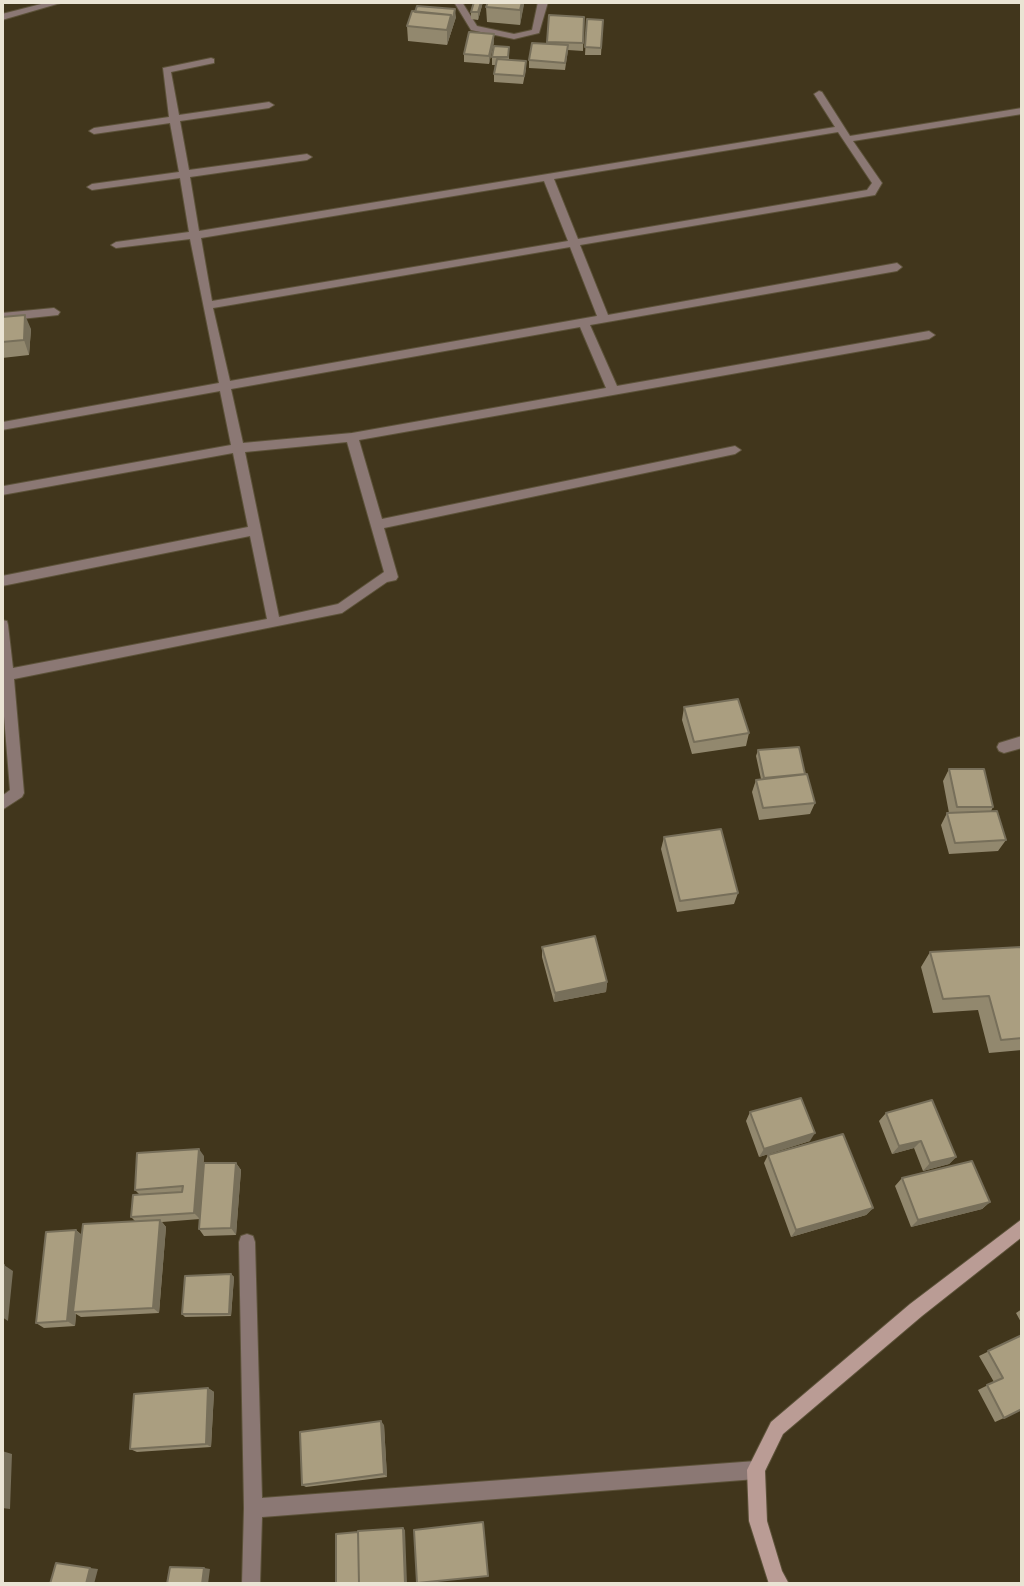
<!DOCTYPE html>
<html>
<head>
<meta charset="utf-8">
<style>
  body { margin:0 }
  #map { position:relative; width:1024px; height:1586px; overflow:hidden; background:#41361c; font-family:"Nunito Sans",sans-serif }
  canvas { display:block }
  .frame { position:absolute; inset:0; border:4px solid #eae4d4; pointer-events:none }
</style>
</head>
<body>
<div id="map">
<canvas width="1024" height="1586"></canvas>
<div class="frame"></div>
</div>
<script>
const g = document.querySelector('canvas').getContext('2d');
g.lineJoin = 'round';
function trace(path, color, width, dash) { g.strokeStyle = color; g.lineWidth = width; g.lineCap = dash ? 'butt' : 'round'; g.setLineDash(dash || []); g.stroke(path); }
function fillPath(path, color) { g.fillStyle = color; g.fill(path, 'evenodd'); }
const street = new Path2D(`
  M49 2H64L2 20V14Z
  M454 2H462L477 26 514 34 532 30 538 2H548L539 33 514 39 471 30Z
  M211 58 214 59V63L171 72 179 115 269 102 274 105 269 108 180 121 189 170 307 154 312 157 307 160 190 177 199 231 835 127 814 94 819 91 822 92 850 136 1022 108V114L853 141 882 183 875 195 580 245 608 315 897 263 902 267 897 271 590 325 617 386 929 331 935 335 929 339 359 440 382 519 735 446 741 450 735 454 384 528 398 577 396 580 387 582 342 613 14 679 24 793 22 797 2 810V796L10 790 2 692V620L7 621 8 625 13 668 267 619 250 536 2 586V576L248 527 233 453 2 495V487L4 486 231 445 220 391 2 430 3 422 219 383 190 239 116 248 111 245 116 242 189 232 180 178 92 190 87 187 92 184 179 172 170 123 94 134 89 131 94 128 169 117 163 68ZM838 132 872 183 867 190 578 239 554 179ZM544 181 568 241 212 301 201 238ZM570 247 597 316 230 381 213 308ZM580 327 606 388 352 433 243 443 231 389ZM347 442 384 572 338 604 279 617 245 452Z
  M54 308 60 312 58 315 2 321V313Z
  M1022 736V748L1004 753 999 751 997 747 999 743Z
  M247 1234 253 1236 255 1242 262 1498 756 1461 762 1464 765 1470 762 1476 756 1479 262 1517 260 1584H242L244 1508 239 1242 241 1236Z`);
const secondary = new Path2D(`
  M1022 1219V1237L922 1316 783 1434 765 1471 767 1521 782 1571 789 1584H769L749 1521 747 1470 771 1422 910 1304Z`);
trace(street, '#5c5239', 2);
trace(secondary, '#5c5239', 2);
fillPath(street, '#8b7874');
fillPath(secondary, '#ba9c95');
fillPath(new Path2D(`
  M483 2 478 20 471 19V12Z
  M488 2H524L520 25 487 22 486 7Z
  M549 15 584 17 583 51 568 50 565 70 529 68V60L547 44Z
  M456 17 447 45 408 41 407 26Z
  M587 19 603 20 601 55H585Z
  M494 42 489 64 464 62V54Z
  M509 55V60L526 61V69L523 84 494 82V74L495 65H492V57Z
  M2 317 31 329 29 355 2 358Z
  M684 707 749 733 746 746 692 754 682 720Z
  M758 750 805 774 815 803 810 814 759 820 752 792 756 780 761 779 756 756Z
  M949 769 993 807 991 811 1006 840 998 851 949 854 941 825 947 813H949L943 781Z
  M664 837 738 893 734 904 677 912 661 849Z
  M542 947 607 982 606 992 554 1002 542 957Z
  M930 952H1022V1050L989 1053 978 1010 933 1013 921 967Z
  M750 1112 810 1141 759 1157 746 1121Z
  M886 1113 956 1157 949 1164 923 1171 914 1148 892 1154 879 1121Z
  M768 1155 873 1208 866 1215 791 1237 764 1163Z
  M204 1156 200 1219 162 1222 166 1227 159 1313 81 1317 76 1314 75 1326 44 1328 36 1323 76 1230 82 1235 135 1221 131 1217 140 1195 135 1190Z
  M236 1163 241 1170 236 1235 204 1236 199 1229Z
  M902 1178 990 1202 982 1209 911 1227 895 1186Z
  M231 1274 234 1277 231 1316 185 1317 182 1314Z
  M1022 1309V1324L1016 1313Z
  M1022 1335 1004 1418 995 1422 978 1390 994 1382 979 1356Z
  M208 1388 214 1392 211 1447 137 1452 130 1449Z
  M384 1425 387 1477 306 1487 302 1485Z`), '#92886e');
fillPath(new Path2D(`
  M481 2H483L478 20V12Z
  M522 2H524V5L520 25V10Z
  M455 9 456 17 447 45V30L451 15Z
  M494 34V42L489 64V56Z
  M25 315 31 329 29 355 24 340Z
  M607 982 606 992 554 1002 555 993Z
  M815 1133 810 1141 759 1157 764 1149Z
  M921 1141 914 1148 892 1154 899 1146Z
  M199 1149 204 1156 200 1219 194 1213Z
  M956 1157 949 1164 923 1171 930 1163Z
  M236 1163 241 1170 236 1235 231 1228Z
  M990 1202 982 1209 911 1227 918 1220Z
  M873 1208 866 1215 791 1237 796 1230Z
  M160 1220 166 1227 159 1313 153 1308Z
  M76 1230 84 1237 73 1312 76 1314 75 1326 67 1321Z
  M4 1265 13 1271 8 1321 2 1317V1286Z
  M231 1274 234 1277 231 1316 229 1314Z
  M208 1388 214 1392 211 1447 206 1444Z
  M381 1421 384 1425 387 1477 384 1474Z
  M2 1451 12 1454 10 1509 2 1508Z
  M403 1528 405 1530 407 1584H405Z
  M90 1568 98 1569 94 1584H86Z
  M204 1568 210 1569 208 1584H202Z`), '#776f5a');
const building = new Path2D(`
  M474 2H481L478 12H471Z
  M488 2H522L520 10 486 7Z
  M417 6 455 9 452 22 451 15 415 12Z
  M412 11 451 15 447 30 407 26Z
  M549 15 584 17 583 43 547 42Z
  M587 19 603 20 601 48 585 47Z
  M469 32 494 34 489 56 464 54Z
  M532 43 568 45 565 63 529 60Z
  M494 46 509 47 508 57H492Z
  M497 59 526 61 524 76 494 74Z
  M25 315 24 340 2 342V317Z
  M738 699 749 733 694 742 684 707Z
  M799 747 805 774 764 778 758 750Z
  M949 769H984L993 807H957Z
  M807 774 815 803 763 808 756 780Z
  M997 811 1006 840 955 843 947 813Z
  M721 829 738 893 680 901 664 837Z
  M595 936 607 982 555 993 542 947Z
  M1021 947 1022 952V1038L1001 1040 989 996 943 999 930 952Z
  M801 1098 815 1133 764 1149 750 1112Z
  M932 1100 956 1157 930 1163 921 1141 899 1146 886 1113Z
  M843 1134 873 1208 796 1230 768 1155Z
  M199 1149 194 1213 131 1217 133 1195 182 1192 183 1186 135 1190 137 1153Z
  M972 1161 990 1202 918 1220 902 1178Z
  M204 1163H236L231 1228 199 1229Z
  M160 1220 153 1308 73 1312 83 1224Z
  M76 1230 67 1321 36 1323 46 1232Z
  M4 1265 2 1286V1266Z
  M231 1274 229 1314H182L185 1276Z
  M1022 1335V1409L1004 1418 987 1385 1003 1378 988 1351Z
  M208 1388 206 1444 130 1449 134 1394Z
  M381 1421 384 1474 302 1485 300 1432Z
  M483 1522 488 1576 417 1583 414 1530Z
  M403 1528 405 1584H359L358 1531Z
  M358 1532 359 1584H336V1534Z
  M56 1563 90 1568 86 1584H50Z
  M170 1567 204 1568 202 1584H167Z`);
fillPath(building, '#aa9e80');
trace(building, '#776f5a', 2);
</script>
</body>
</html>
